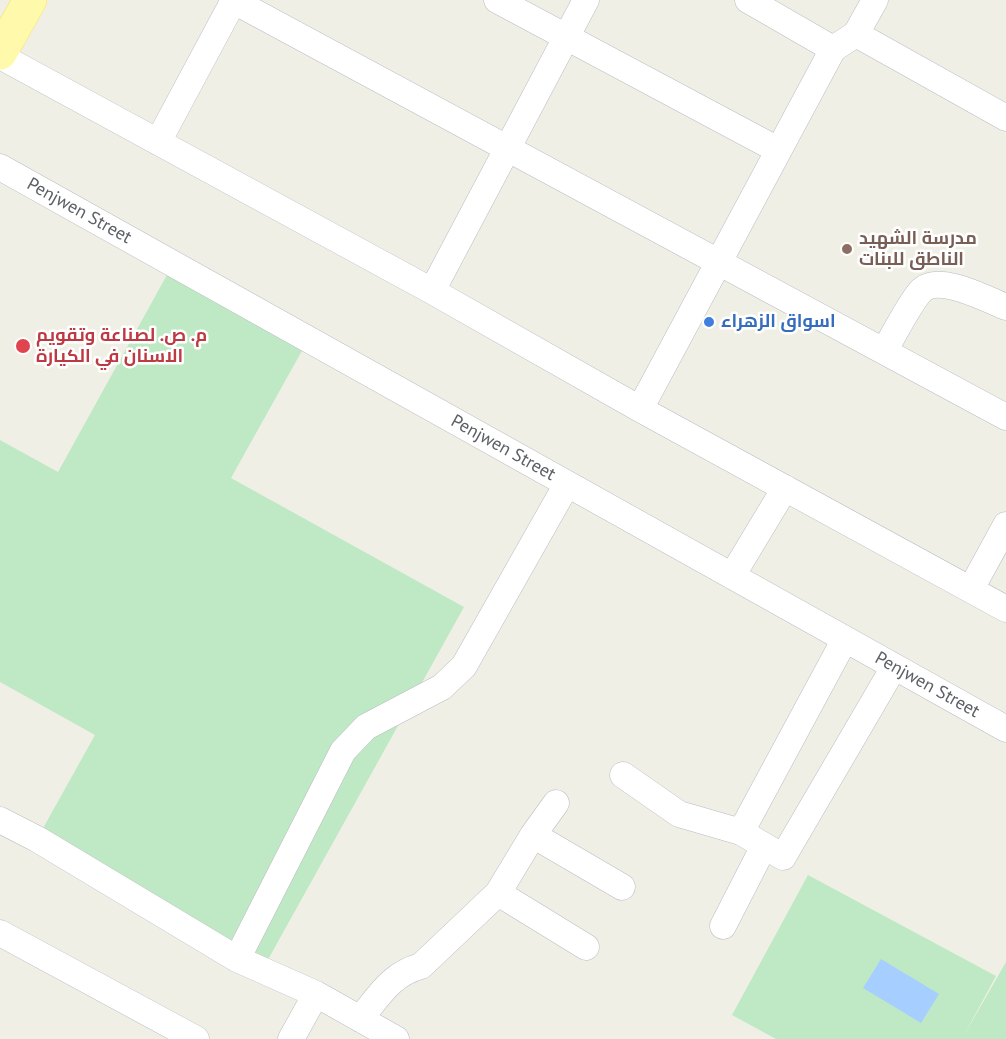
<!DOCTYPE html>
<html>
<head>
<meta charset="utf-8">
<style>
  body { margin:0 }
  canvas { display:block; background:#f0efe5 }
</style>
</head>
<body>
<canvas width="1006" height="1039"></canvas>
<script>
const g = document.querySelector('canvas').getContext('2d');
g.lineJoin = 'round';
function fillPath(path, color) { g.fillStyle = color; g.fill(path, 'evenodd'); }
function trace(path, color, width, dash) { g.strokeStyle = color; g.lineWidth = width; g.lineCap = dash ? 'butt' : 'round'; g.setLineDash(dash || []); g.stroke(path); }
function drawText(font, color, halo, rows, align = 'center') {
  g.font = font + ' "PT Sans",Cairo,sans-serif'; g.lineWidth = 5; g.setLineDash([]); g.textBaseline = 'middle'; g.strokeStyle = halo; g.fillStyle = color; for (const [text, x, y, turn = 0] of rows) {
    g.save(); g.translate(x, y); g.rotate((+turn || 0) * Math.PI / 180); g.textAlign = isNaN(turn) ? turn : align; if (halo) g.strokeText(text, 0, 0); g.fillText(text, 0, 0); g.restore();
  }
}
fillPath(new Path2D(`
  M173 264 308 340 231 478 464 607 265 965 37 839 95 735 0 682V440L58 472Z
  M808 875 996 976 963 1037 1006 962V1039H776L732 1015Z`), '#bfe9c4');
fillPath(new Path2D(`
  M881 959 939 994 921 1023 863 988Z`), '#a6cfff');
const minor = new Path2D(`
  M497 0 778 150
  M748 0 833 49
  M234 1 1006 417
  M856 34 1006 118
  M0 56 432 291 640 409 1006 609
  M158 142 234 0
  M0 167 1006 729
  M432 291 586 0
  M884 351C894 335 908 306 920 292 937 272 986 299 1006 307
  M640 409 833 49 856 34 875 0
  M732 576 785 488
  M971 589 1006 525
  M623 775 679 814 741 832 783 857 894 667
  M0 820 37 839 237 959 316 994 396 1039
  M741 832 845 639
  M533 835 622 887
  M498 893 586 947
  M723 926 764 846
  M0 933 196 1039
  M237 959 343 751 366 727 442 687 464 666 567 484
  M360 1019C379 996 391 974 421 966L498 893 533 835 556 803
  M291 1039 316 994`);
const major = new Path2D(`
  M0 53 30 0`);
trace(minor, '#b9bcc2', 27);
trace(major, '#fcde52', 34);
trace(minor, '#fff', 26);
trace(major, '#fffaab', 33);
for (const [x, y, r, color] of [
  [847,249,6,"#8d6e63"],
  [709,322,6,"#3f7fe0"],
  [23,346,8,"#e0444e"]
]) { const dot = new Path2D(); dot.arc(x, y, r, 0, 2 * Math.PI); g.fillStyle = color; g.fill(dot); trace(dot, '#fff', 2); }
drawText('18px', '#5c6066', '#fff', [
  ["Penjwen Street",79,211,29],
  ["Penjwen Street",503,448,29],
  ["Penjwen Street",927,685,29]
]);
drawText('bold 18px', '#785e54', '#fff', [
  ["مدرسة الشهيد",859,239],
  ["الناطق للبنات",859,260]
], 'left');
drawText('bold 18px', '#366cbe', '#fff', [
  ["اسواق الزهراء",721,322]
], 'left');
drawText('bold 18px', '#be3a42', '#fff', [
  ["م. ص. لصناعة وتقويم",36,336],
  ["الاسنان في الكيارة",36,357]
], 'left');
</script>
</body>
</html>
